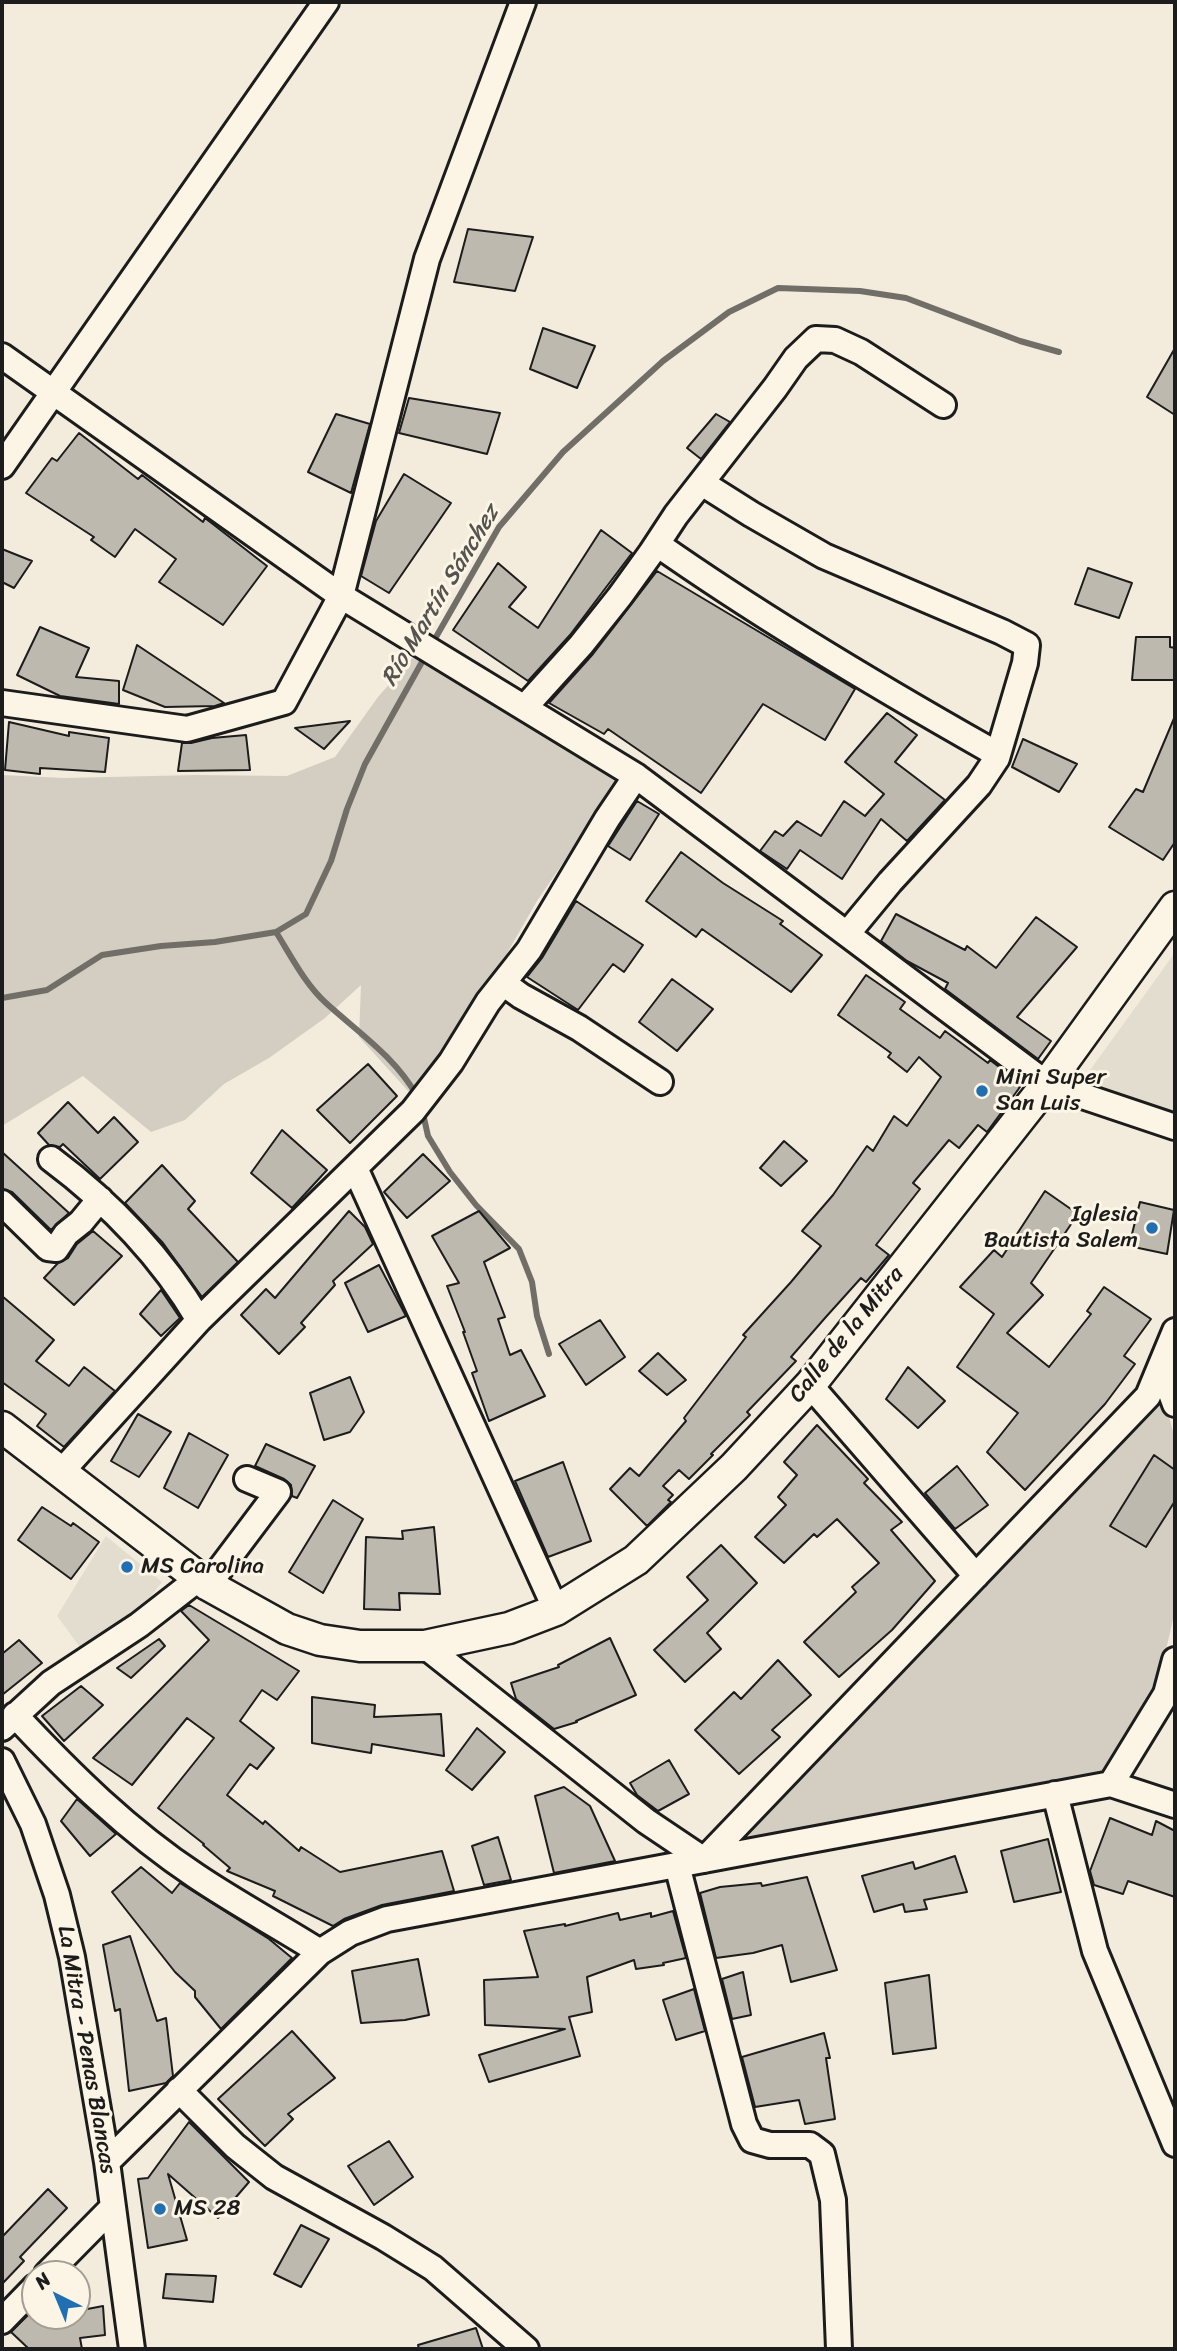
<!DOCTYPE html>
<html>
<head>
<meta charset="utf-8">
<style>
  body { margin:0 }
  #map { position:relative; width:1177px; height:2351px; overflow:hidden; background:#f3ecdd; font-family:Sriracha,sans-serif }
  canvas { display:block }
  .frame { position:absolute; inset:0; border:4px solid #1c1c1c; pointer-events:none }
  .north { position:absolute; left:21px; top:2260px; width:70px; height:70px; box-sizing:border-box; background:#fcf5e5; border:2px solid #a29e95; border-radius:50%; rotate:317deg; font-size:19px; font-weight:700; line-height:28px; text-align:center; color:#1c1c1c }
  .north::after { content:''; display:block; margin:auto; width:24px; height:32px; background:#1f6fb2; clip-path:polygon(50% 0,100% 100%,50% 72%,0 100%) }
</style>
</head>
<body>
<div id="map">
<canvas width="1177" height="2351"></canvas>
<div class="frame"></div>
<div class="north">N</div>
</div>
<script>
const g = document.querySelector('canvas').getContext('2d');
g.lineJoin = 'round';
function fillPath(path, color) { g.fillStyle = color; g.fill(path, 'evenodd'); }
function trace(path, color, width, dash) { g.strokeStyle = color; g.lineWidth = width; g.lineCap = dash ? 'butt' : 'round'; g.setLineDash(dash || []); g.stroke(path); }
function drawText(font, color, halo, rows, align = 'center') {
  g.font = font + ' Sriracha,sans-serif'; g.lineWidth = 6; g.setLineDash([]); g.textBaseline = 'middle'; g.strokeStyle = halo; g.fillStyle = color; for (const [text, x, y, turn = 0] of rows) {
    g.save(); g.translate(x, y); g.rotate((+turn || 0) * Math.PI / 180); g.textAlign = isNaN(turn) ? turn : align; if (halo) g.strokeText(text, 0, 0); g.fillText(text, 0, 0); g.restore();
  }
}
fillPath(new Path2D(`
  M1175 952V1119L1077 1088 1161 972Z
  M106 1536 162 1582 138 1612 82 1650 57 1616Z`), '#e3ddcf');
fillPath(new Path2D(`
  M414 656 620 779 537 901 494 976 450 1044 409 1092 359 1037 361 985 325 1018 269 1058 224 1084 185 1120 151 1132 83 1076 2 1126V775L64 778 197 775 287 776 335 757 378 697Z
  M1162 1391 1175 1439V1610L1157 1690 1104 1776 727 1844Z`), '#d3cec1');
trace(new Path2D(`
  M432 644 499 527 563 452 663 361 729 312 778 288 860 291 906 298 1020 341 1059 352
  M276 932C291 956 305 984 326 1003 359 1033 395 1057 417 1096
  M2 998 47 990 102 955 161 946 215 942 276 932 306 914 331 861 347 809 365 764 427 653
  M422 1109 428 1136 450 1172 476 1205 519 1249 532 1282 537 1316 549 1354`), '#716e68', 6);
const building = new Path2D(`
  M468 229 533 237 515 291 454 282Z
  M543 328 595 346 577 388 530 369Z
  M1175 348V415L1147 397Z
  M409 398 500 413 487 454 399 433Z
  M336 414 370 424 351 493 308 472Z
  M716 414 730 422 701 459 687 448Z
  M79 433 138 479 142 475 203 522 205 518 267 566 223 625 159 582 176 559 135 529 115 557 91 540 94 537 26 493 52 458 57 461Z
  M404 474 451 503 389 593 361 576 376 521Z
  M601 530 632 553 570 635 528 681 453 630 498 563 526 587 509 607 538 628Z
  M2 549 32 561 14 588 2 582Z
  M1088 568 1132 583 1119 618 1075 604Z
  M657 571 855 689 825 740 763 704 701 793 608 729 604 734 549 703 593 654Z
  M40 627 89 648 76 677 119 681V704L60 696 17 675Z
  M1136 637H1170V647L1175 648V680H1132Z
  M137 645 224 703 215 706 165 707 123 690Z
  M887 713 917 735 895 762 945 800 907 841 881 819 842 879 800 850 787 869 760 851 775 831 783 836 797 821 821 836 844 801 865 816 884 794 845 762Z
  M1175 716V842L1163 860 1109 827 1136 789 1143 792Z
  M350 721 324 749 295 728Z
  M9 722 69 736V732L109 738 105 772 40 768V774L5 770Z
  M246 735 250 770 178 771 182 743H191L212 738Z
  M1023 739 1077 764 1059 792 1012 767Z
  M637 801 659 814 630 860 608 846Z
  M681 852 723 883 783 921 780 924 822 955 791 992 702 929 696 937 646 901Z
  M576 901 643 945 624 972 613 964 578 1010 527 977 542 958Z
  M896 914 965 950 967 946 996 968 1036 917 1077 947 1017 1017 1051 1041 1038 1059 945 989 948 983 907 961 881 941Z
  M866 975 905 1002 900 1009 940 1038 945 1031 988 1063 990 1060 1020 1083 1018 1086 1020 1087 987 1132 978 1125 959 1148 949 1140 913 1183 920 1189 876 1245 889 1255 866 1282 861 1278 825 1318 791 1357 796 1361 747 1412 750 1415 711 1454 713 1455 689 1479 679 1470 663 1486 673 1495 668 1500 671 1502 647 1526 610 1489 630 1468 639 1476 686 1421 684 1418 746 1337 743 1335 791 1282 821 1246 802 1231 833 1195 867 1146 873 1151 894 1116 907 1126 941 1077 919 1057 907 1072 888 1057 891 1053 838 1015Z
  M672 979 713 1009 677 1051 639 1022Z
  M368 1064 397 1096 350 1143 317 1110Z
  M68 1102 98 1133 114 1117 138 1142 100 1179 63 1144 60 1147 49 1145 38 1133Z
  M282 1130 327 1170 292 1208 251 1173Z
  M784 1141 807 1161 781 1186 760 1168Z
  M2 1152 69 1213 51 1230 12 1192 2 1189Z
  M423 1154 450 1181 407 1218 384 1192Z
  M162 1165 195 1201 188 1209 238 1262 202 1297 163 1243 125 1203Z
  M1045 1191 1078 1214 1031 1283 1043 1295 1007 1333 1049 1367 1091 1314 1087 1311 1104 1287 1151 1319 1124 1356 1135 1364 1105 1404 1025 1490 987 1452 1018 1413 957 1367 994 1314 960 1287 994 1250 1002 1257Z
  M1140 1202 1174 1210 1167 1254 1129 1246Z
  M349 1211 365 1227 373 1244 333 1281 335 1285 301 1323 305 1327 279 1354 241 1315 266 1289 275 1298Z
  M479 1211 510 1248 484 1262 505 1317 498 1319 510 1355 521 1350 545 1396 489 1421 472 1373 477 1371 463 1332H465L447 1286 459 1283 432 1236Z
  M93 1231 122 1256 74 1305 44 1278 58 1263 68 1258 77 1244Z
  M379 1265 406 1316 368 1332 345 1283Z
  M161 1290 180 1318 161 1336 140 1314Z
  M2 1296 54 1340 36 1361 69 1386 84 1367 115 1391 64 1447 37 1426 46 1414 2 1382Z
  M600 1320 625 1357 586 1385 559 1344Z
  M658 1353 686 1380 667 1395 639 1371Z
  M908 1367 945 1401 918 1428 886 1399Z
  M350 1377 364 1412 350 1432 324 1440 310 1393Z
  M138 1414 171 1432 139 1477 111 1461Z
  M817 1425 868 1479 864 1483 902 1522 891 1530 935 1581 892 1630 839 1677 804 1642 856 1592 852 1587 879 1563 837 1519 817 1537 814 1534 784 1563 755 1537 786 1505 778 1497 797 1475 784 1462Z
  M189 1433 228 1455 198 1508 164 1488Z
  M266 1444 315 1466 297 1498 292 1496 291 1485 284 1479 255 1466Z
  M1154 1455 1175 1470V1501L1146 1547 1110 1526Z
  M563 1462 591 1541 548 1557 515 1481Z
  M957 1466 988 1505 955 1529 925 1493Z
  M333 1500 363 1519 323 1593 289 1572Z
  M42 1507 71 1526 73 1523 99 1542 71 1579 18 1540Z
  M434 1527 440 1594 399 1593 400 1610 364 1609 366 1537 403 1539 402 1531Z
  M721 1545 757 1583 707 1633 721 1649 685 1682 654 1650 708 1600 687 1577Z
  M189 1605 299 1671 277 1700 262 1690 240 1721 274 1748 257 1769 250 1764 227 1795 263 1824 265 1821 299 1851 301 1847 340 1872 442 1851 454 1891 382 1905 344 1919 333 1926 273 1896 275 1891 227 1871 230 1868 203 1845 204 1844 158 1808 214 1738 187 1718 132 1785 93 1758 209 1640 181 1611Z
  M610 1638 636 1695 576 1721 577 1722 554 1729 516 1699 511 1683 559 1667 558 1665Z
  M159 1639 165 1646 131 1678 117 1668Z
  M19 1640 42 1663 2 1695V1654Z
  M778 1660 811 1695 772 1730 780 1737 739 1774 695 1730 734 1692 741 1699Z
  M81 1686 103 1705 64 1741 42 1716Z
  M312 1697 375 1705 374 1717 441 1714 444 1756 372 1744 371 1753 312 1743Z
  M477 1728 505 1752 472 1790 446 1770Z
  M669 1760 689 1794 658 1811 637 1795 630 1783Z
  M564 1787 590 1806 615 1861 554 1873 535 1796Z
  M77 1799 116 1834 90 1856 61 1821Z
  M1110 1818 1152 1835 1156 1821 1175 1831V1897L1128 1881 1123 1894 1094 1885 1090 1871Z
  M498 1837 511 1880 484 1885 472 1846Z
  M1048 1839 1061 1892 1014 1902 1001 1851Z
  M955 1856 967 1892 924 1900 927 1909 905 1912 903 1904 874 1912 862 1876 913 1862 915 1869Z
  M141 1867 172 1893 180 1883 269 1939 292 1958 221 2029 195 1997V1991L175 1972 112 1892Z
  M807 1877 837 1970 791 1982 782 1945 753 1953 716 1958 700 1893 720 1887 761 1883 762 1886Z
  M673 1911 686 1958 663 1963 664 1965 636 1969 634 1960 587 1977 592 2012 569 2017 580 2056 489 2082 479 2055 565 2029 485 2025 484 1980 538 1977 524 1931 565 1924V1926L618 1913 620 1920 651 1913V1917Z
  M130 1936 157 2021 166 2018 173 2076 166 2083 129 2091 120 2009 115 2011 103 1945Z
  M418 1959 429 2015 405 2020 361 2023 352 1971Z
  M743 1972 751 2015 732 2019 722 1979Z
  M929 1975 936 2048 893 2054 885 1983Z
  M694 1989 705 2031 676 2040 663 2000Z
  M292 2031 335 2078 288 2114 293 2119 265 2146 218 2099Z
  M824 2033 830 2058H826L835 2119 805 2124 799 2100 755 2107 742 2057Z
  M189 2122 249 2182 218 2218 168 2174 187 2240 148 2248 138 2179 148 2178Z
  M389 2141 413 2177 374 2205 348 2166Z
  M48 2189 67 2208 20 2257 24 2261 2 2284V2237Z
  M301 2225 329 2239 301 2287 274 2274Z
  M166 2274 216 2276 213 2302 163 2298Z
  M103 2306 105 2335 80 2338 82 2349H29L11 2332 35 2308V2316H77V2311Z
  M476 2328 483 2349H419L418 2345Z`);
fillPath(building, '#beb9ae');
trace(building, '#1c1c1c', 2);
const minor = new Path2D(`
  M2 356 341 596 636 776 1047 1084 1175 1127
  M2 466 326 2
  M702 483 751 514 824 556 1002 632 1027 645 1025 663 997 758
  M657 544C764 619 875 685 988 749L997 758 979 785 890 882 847 934
  M2 703 187 729 284 702 341 596 427 259 523 2
  M525 707 581 645 620 596 651 553 676 515 775 388 796 358 816 339 835 340 861 352 943 405
  M503 983 521 996 579 1028 660 1082
  M51 1159C110 1203 161 1256 199 1320
  M355 1168 556 1610
  M2 1203 48 1248 56 1249 66 1234 81 1222 100 1199
  M1161 1366 1175 1404
  M810 1385 976 1576
  M61 1472 199 1320 413 1111 451 1062 488 1002 529 950 607 819 636 776
  M208 1585 278 1492 247 1479
  M425 1646 646 1821 704 1860
  M15 1715C70 1774 128 1831 196 1876 236 1903 279 1926 320 1952
  M2 1728 51 1683 139 1625 198 1579
  M2 1761 33 1824 57 1895 72 1957 107 2162 132 2349
  M1111 1784 1166 1694 1175 1660
  M1055 1794 1095 1951 1175 2144
  M704 1860 1148 1396 1175 1331
  M677 1865 744 2124 752 2140 770 2145H810L822 2154 833 2200 839 2349
  M179 2090 235 2146 274 2177 383 2237 433 2268 526 2349
  M107 2162 320 1952 350 1933 387 1919 1111 1784 1175 1805
  M47 2274 113 2207
  M2 2321 35 2287`);
const tertiary = new Path2D(`
  M2 1427 208 1585 287 1629 320 1640 360 1646H425L509 1628 556 1610 636 1560 734 1467 810 1385 1047 1084 1175 907`);
trace(minor, '#1c1c1c', 30);
trace(tertiary, '#1c1c1c', 35);
trace(minor, '#fcf5e5', 24);
trace(tertiary, '#fcf5e5', 30);
for (const [x, y, r, color] of [
  [982,1091,7,"#1f6fb2"],
  [1152,1228,7,"#1f6fb2"],
  [127,1567,7,"#1f6fb2"],
  [160,2209,7,"#1f6fb2"]
]) { const dot = new Path2D(); dot.arc(x, y, r, 0, 2 * Math.PI); g.fillStyle = color; g.fill(dot); trace(dot, '#fcf5e5', 2.5); }
drawText('23px', '#1c1c1c', '#fcf5e5', [
  ["Mini Super",996,1078],
  ["San Luis",996,1104],
  ["Iglesia",1138,1215,"right"],
  ["Bautista Salem",1138,1241,"right"],
  ["MS Carolina",141,1567],
  ["MS 28",174,2209]
], 'left');
drawText('23px', '#1c1c1c', '#fcf5e5', [
  ["Calle de la Mitra",847,1335,-51],
  ["La Mitra - Penas Blancas",86,2050,80]
]);
drawText('italic 24px', '#55534f', '#fcf5e5', [
  ["Río Martín Sánchez",441,596,-59]
]);
</script>
</body>
</html>
